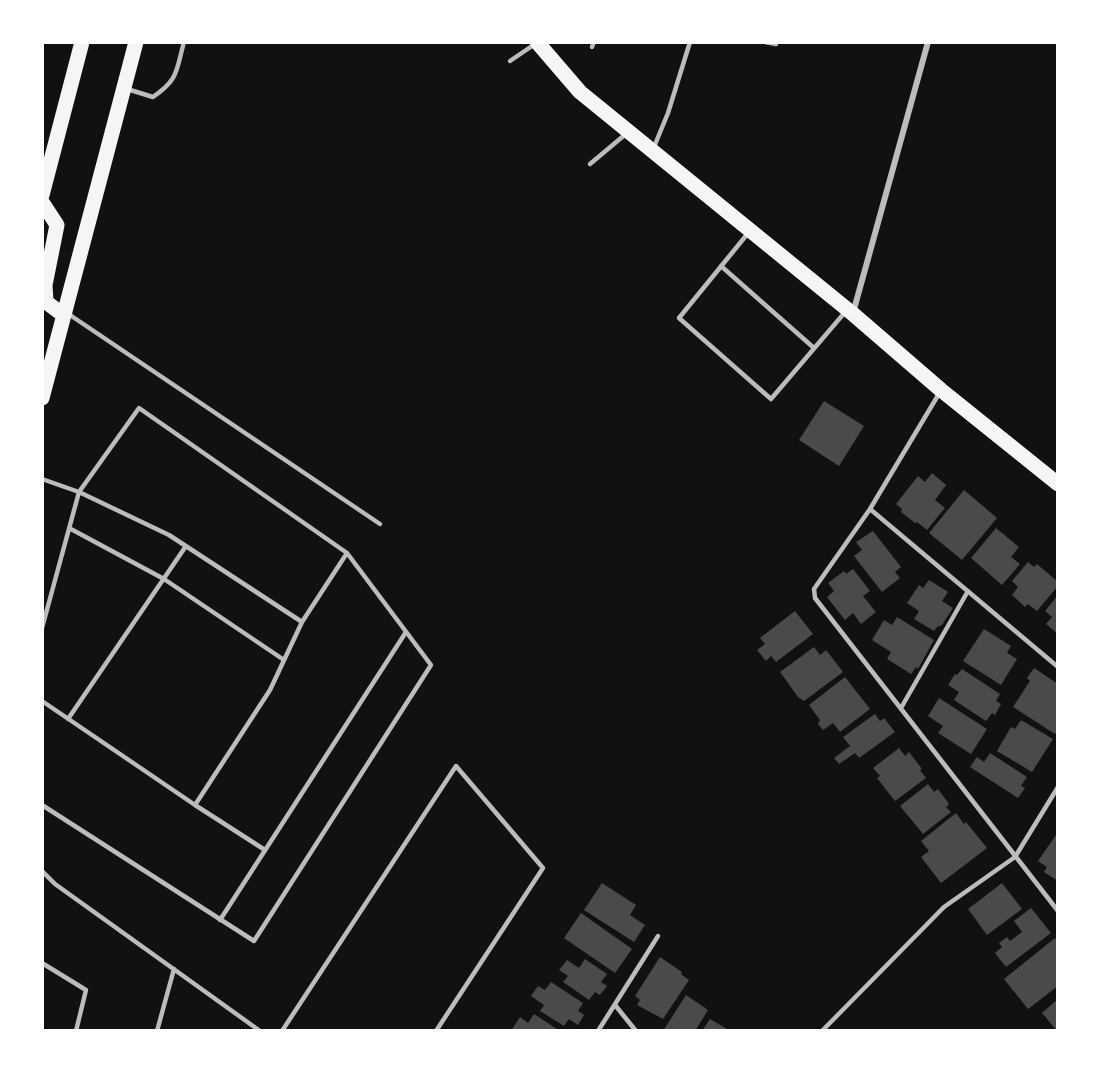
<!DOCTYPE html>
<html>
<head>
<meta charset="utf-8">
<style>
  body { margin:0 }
  #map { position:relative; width:1100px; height:1073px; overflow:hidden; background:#111; font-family:Literata,serif }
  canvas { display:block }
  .frame { position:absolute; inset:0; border:44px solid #fff; pointer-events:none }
</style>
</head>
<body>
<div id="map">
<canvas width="1100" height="1073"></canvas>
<div class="frame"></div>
</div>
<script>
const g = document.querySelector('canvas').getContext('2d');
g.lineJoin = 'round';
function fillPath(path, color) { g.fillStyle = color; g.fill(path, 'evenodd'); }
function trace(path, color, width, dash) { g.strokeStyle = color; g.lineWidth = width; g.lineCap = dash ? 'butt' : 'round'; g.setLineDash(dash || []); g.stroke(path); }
fillPath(new Path2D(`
  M824 401 864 426 839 466 799 440Z
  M932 473 946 485 935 500 945 508 927 530 917 522 915 523 901 512 902 509 896 504 918 476 925 482Z
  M964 490 997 518 962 560 929 533Z
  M996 528 1019 547 1011 557 1020 564 1002 585 971 558Z
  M873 531 901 567 895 572 900 578 882 592 854 556 862 550 856 542Z
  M1028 562 1034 567 1037 564 1058 582V586L1037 611 1028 604 1025 607 1012 595 1018 587 1012 581Z
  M853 569 870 591 863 596 876 612 861 624 853 613 845 620 827 597 834 591 828 583 844 571 846 574Z
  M929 580 948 592 942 601 953 608 942 625 937 627 934 631 914 619 919 611 907 603 919 585 923 588Z
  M1058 595V634L1046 624 1052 617 1045 611Z
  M795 611 813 634 776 662 771 656 766 661 757 650 765 644 760 638Z
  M897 617 934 640 918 669 916 667 911 674 887 659 891 652 872 640 884 620 892 625Z
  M984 629 1011 646 1007 653 1017 659 1001 685 963 661Z
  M814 647 820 655 826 650 843 672 804 701 798 697 780 672Z
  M1034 668 1058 684V730L1055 734 1013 707 1030 681 1027 678Z
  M962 669 1000 694 996 701 1001 704 995 715 992 713 986 721 954 700 959 692 948 685 955 674 957 675Z
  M845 677 870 709 840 732 833 723 823 730 818 724 820 720 809 705Z
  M939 698 987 729 971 754 938 733 943 726 928 716Z
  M875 714 880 721 884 718 895 732 859 758 855 753 839 764 834 758 850 746 843 737Z
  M1021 720 1053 739 1032 772 997 751 1011 727 1015 729Z
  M899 748 905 756 909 752 922 769 920 770 926 778 895 801 877 778 880 776 873 768Z
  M990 753 1027 777 1021 786 1025 788 1018 798 970 767 977 757 984 762Z
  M928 784 934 792 938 789 949 804 946 807 951 812 923 834 900 806Z
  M956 813 964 824 966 822 987 848 941 883 921 857 929 851 921 841Z
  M1058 832V881L1044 872 1047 867 1038 861Z
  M602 883 636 905 630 915 645 925 634 942 584 910Z
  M1002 883 1022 909 987 935 968 909Z
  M1031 908 1051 933 1006 967 995 953 1002 947 999 943 1007 937 1010 941 1022 932 1014 921Z
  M581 913 632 949 615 973 564 938Z
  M1055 938 1058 943V986L1028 1009 1004 979Z
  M660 957 682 972 681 974 689 980 663 1019 637 1005 640 1000 635 996Z
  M585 959 607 974 601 982 607 986 600 995 595 992 589 1000 563 982 568 976 559 970 567 960 579 968Z
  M551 982 583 1003 578 1011 584 1015 578 1025 569 1019 564 1026 540 1011 544 1005 531 996 538 986 545 990Z
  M686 995 708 1010 695 1031H663Z
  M1058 999V1031H1057L1042 1013Z
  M534 1014 560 1031H511L520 1017 528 1023Z
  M710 1019 727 1029 726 1031H702Z`), '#4a4a4a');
trace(new Path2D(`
  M765 42 776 44
  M592 47 594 42
  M510 61 535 44
  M127 89 153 97C179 79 176 71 184 42
  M654 147 668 113 690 42
  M590 164 627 133
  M749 232 679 318 771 399 846 311
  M721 266 814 348
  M67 313 380 524
  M940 392 870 509 814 589 815 598 1058 911
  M42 479 79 492 42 628
  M870 509 1058 667
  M69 528 164 579 284 660
  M42 701 195 805
  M901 708 968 591
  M68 719 186 546
  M42 805 254 941 431 665 347 553 139 408 79 492 169 535 302 622 347 553
  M265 850 195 805 270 690 302 622
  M42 871 55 884 260 1031
  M220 920 406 632
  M42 963 86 990 76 1031
  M615 1005 636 1031
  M157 1031 174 969
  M282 1031 456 766 543 868 436 1031
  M598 1031 658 936
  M822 1031 944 907 1015 857 1058 787`), '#bcbcbc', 4.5);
trace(new Path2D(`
  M853 313 928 42`), '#bcbcbc', 6);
trace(new Path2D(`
  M537 42 580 92 853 314 941 390 1058 484
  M42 195 82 42
  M42 202 57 225 45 285 46 302 58 311 65 312
  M42 398 136 42`), '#f5f5f5', 15);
</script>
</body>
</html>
